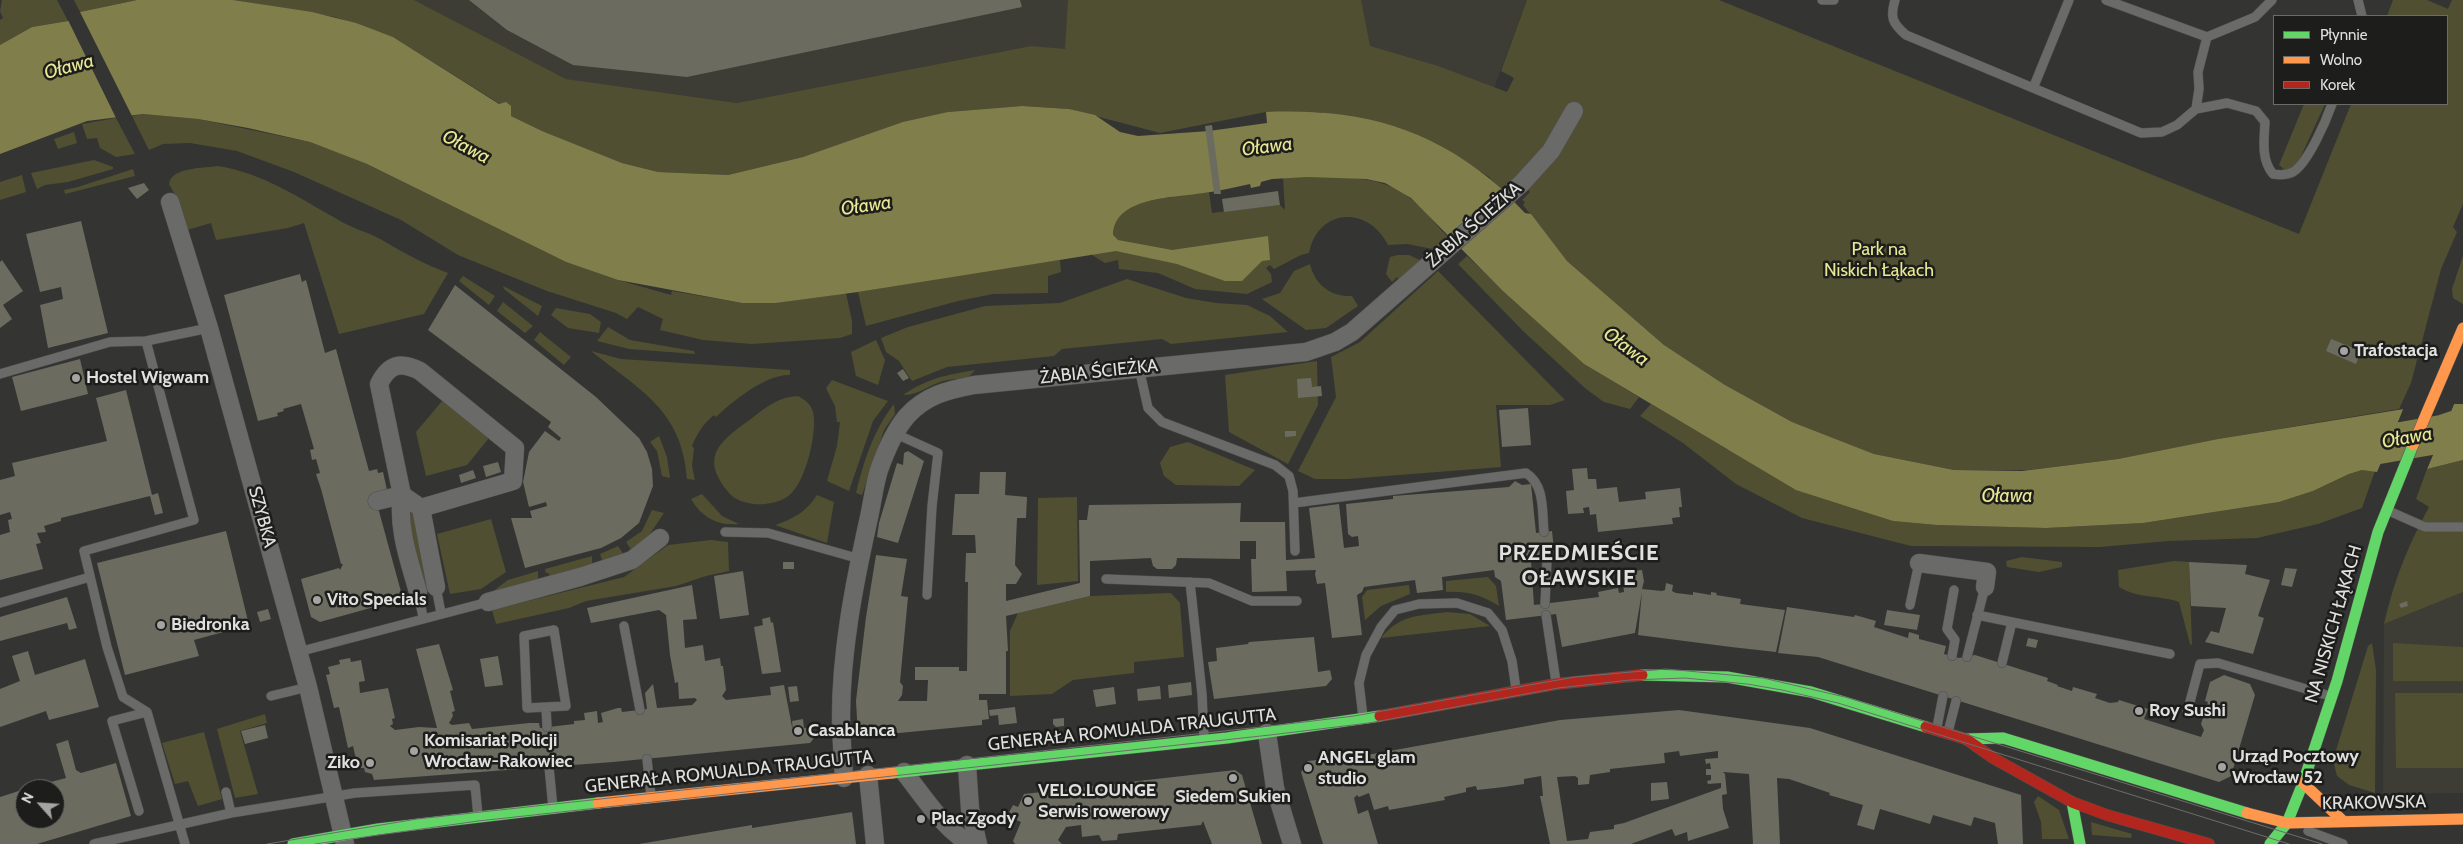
<!DOCTYPE html>
<html>
<head>
<meta charset="utf-8">
<style>
  body { margin:0 }
  #map { position:relative; width:2463px; height:844px; overflow:hidden; background:#343433; font-family:Cabin,sans-serif }
  canvas { display:block }
  .legend { position:absolute; left:2273px; top:15px; width:175px; height:90px; box-sizing:border-box; background:#1d1d1b; border:1px solid #6b6b69; margin:0; padding:6px 9px; list-style:none; font-size:15px; color:#e0e0de }
  .legend li { display:flex; align-items:center; gap:10px; height:25px }
  .legend b { width:25px; border:1px solid #6b6b69 }
  .north { position:absolute; left:15px; top:779px; width:50px; height:50px; box-sizing:border-box; background:#1d1d1b; border:1px solid #6b6b69; border-radius:50%; rotate:296deg; font-size:14px; font-weight:700; line-height:20px; text-align:center; color:#e0e0de }
  .north::after { content:''; display:block; margin:auto; width:18px; height:22px; background:#a4a4a2; clip-path:polygon(50% 0,100% 100%,50% 72%,0 100%) }
</style>
</head>
<body>
<div id="map">
<canvas width="2463" height="844"></canvas>
<ul class="legend">
<li><b style="height:6px;background:#63d668"></b>Płynnie</li>
<li><b style="height:6px;background:#ff974d"></b>Wolno</li>
<li><b style="height:6px;background:#b3261e"></b>Korek</li>
</ul>
<div class="north">N</div>
</div>
<script>
const g = document.querySelector('canvas').getContext('2d');
g.lineJoin = 'round';
function fillPath(path, color) { g.fillStyle = color; g.fill(path, 'evenodd'); }
function trace(path, color, width, dash) { g.strokeStyle = color; g.lineWidth = width; g.lineCap = dash ? 'butt' : 'round'; g.setLineDash(dash || []); g.stroke(path); }
function drawText(font, color, halo, rows, align = 'center') {
  g.font = font + ' Cabin,sans-serif'; g.lineWidth = 5; g.setLineDash([]); g.textBaseline = 'middle'; g.strokeStyle = halo; g.fillStyle = color; for (const [text, x, y, turn = 0] of rows) {
    g.save(); g.translate(x, y); g.rotate((+turn || 0) * Math.PI / 180); g.textAlign = isNaN(turn) ? turn : align; if (halo) g.strokeText(text, 0, 0); g.fillText(text, 0, 0); g.restore();
  }
}
fillPath(new Path2D(`
  M414 0H1527L1485 112 1031 46 737 103 566 79Z
  M2463 592V793L2383 794 2384 624Z`), '#3d3d35');
fillPath(new Path2D(`
  M2 0H57L68 21 32 27 0 45V20L3 18 0 11Z
  M74 0H137L80 12Z
  M233 0H414L566 79 737 103 1031 46 1065 49 1068 0H1361L1370 46 1438 66 1507 92 1514 78 1501 71 1527 0H1719L2299 234 2351 104H2447V16H2387L2393 0H2427L2448 9 2452 0H2463V204L2453 227 2457 232 2441 269 2411 383 2399 409 2218 439 2118 459 2028 470H1954L1874 454 1792 422 1725 385 1664 345 1567 261 1523 205 1525 202 1522 200 1530 192 1516 176 1501 189 1489 177 1460 158 1320 112H1266L1160 133 1069 109 1022 106 948 112 803 157 728 175 658 172 622 163 542 131 511 116V106L500 104 393 37 335 17Z
  M2304 104H2325L2298 163 2292 170H2285L2279 165Z
  M143 114 198 119 310 142 367 164 566 262 618 280 671 295 672 291 742 303H776L846 293 852 321V334L840 338 752 344 703 340 660 330 663 319 638 307 627 319 616 313 547 291 458 255 401 220 294 172 237 151 190 143 163 144 149 150 132 116Z
  M116 118 135 154 116 157 100 148 97 138 87 139 82 124Z
  M74 132 77 143 58 149 54 139Z
  M94 160 113 167V169L68 182 45 185 37 189 31 173Z
  M218 166C263 173 299 198 337 219 351 228 368 232 382 240 404 253 424 264 448 273L424 314 339 334 304 223 288 228 216 240 211 223 187 230 180 204 169 184C171 167 205 168 218 166Z
  M133 169 135 176 65 194 64 190 78 187Z
  M22 175 26 192 0 200V182Z
  M1309 177C1344 177 1381 175 1410 198 1424 208 1436 225 1448 237L1433 249 1407 244 1388 245C1368 205 1318 208 1309 253L1301 255 1274 269 1270 265 1266 268 1271 274 1272 282 1247 294 1195 289 1158 273 1119 269 1118 260 1105 263 1092 255C1096 251 1102 247 1106 242 1112 235 1112 223 1120 215 1141 195 1183 198 1209 192L1212 213 1280 205 1285 210 1283 178Z
  M1398 255H1409L1422 261 1399 280 1397 277 1392 282 1386 274 1390 257Z
  M1467 256 1584 364 1639 397 1630 409 1604 402 1586 389 1523 331 1458 264Z
  M2463 256V304L2453 298 2452 289Z
  M1060 260 1061 272 1048 276V293L993 294 958 301 866 326 858 292 1027 264Z
  M1310 264C1315 285 1331 297 1352 296L1358 306 1326 328 1306 330 1262 299 1280 293 1294 271Z
  M1438 271 1565 400 1550 405H1496L1501 467 1348 479H1315L1298 471 1336 397 1331 357 1360 342Z
  M463 276 495 296 489 305 459 281Z
  M1127 279 1186 298 1216 303 1247 305 1270 316 1288 332 1171 344 1162 339 1062 349 1054 356 947 367 912 381 899 361 886 352 881 338 908 327 985 306 1060 303Z
  M503 286 542 306 538 316 504 289Z
  M503 302 533 326 525 333 497 311Z
  M556 308 590 314 601 322 599 333 568 328 551 315Z
  M608 327 630 340 694 351 695 354 629 349 597 341Z
  M540 332 571 357 564 365 534 340Z
  M876 340 885 360 878 385 856 376 851 352Z
  M591 351 621 359 790 370V375C766 374 733 401 716 417L714 415C703 424 697 434 692 446L694 448 692 466 695 480 687 479C682 410 641 391 591 351Z
  M1317 361 1318 405 1288 464 1229 432 1225 375Z
  M975 370 968 378C959 379 949 379 940 382 926 387 918 395 903 395 928 378 946 375 975 370Z
  M832 380 888 401 873 421 849 491 827 481 837 446 840 422H837L835 406 826 388Z
  M798 396C805 400 811 404 813 412 818 432 805 486 787 497 778 503 764 505 754 504 746 503 735 500 730 494 698 457 720 441 751 419 766 407 778 397 798 396Z
  M443 400 489 438 467 465 426 476 416 432Z
  M894 404 895 414 884 430 862 495 856 493C864 461 873 431 894 404Z
  M1651 404 1727 449 1855 507 1893 521 1937 525 2046 528 2143 523 2279 502 2313 491 2349 474 2362 470 2375 471 2362 508 2318 524 2257 538 2169 541 2100 547 1911 546 1802 518 1736 484 1683 443 1640 416Z
  M659 436 667 457 670 478 662 476 657 451 650 442Z
  M1188 442 1255 470 1239 486 1176 485 1164 476 1160 463 1170 447Z
  M2463 460V592L2384 624C2395 578 2407 548 2429 507L2416 499 2427 469Z
  M702 494 722 516 739 524C718 526 702 518 691 499Z
  M817 495 834 502 827 543 775 525C793 519 806 512 817 495Z
  M1077 497 1078 581 1037 585 1038 498Z
  M652 510 664 513 648 537 632 551 626 542 642 531Z
  M411 513 415 514 428 592H426L411 534 408 514Z
  M491 519 506 572 481 589 450 594 437 534Z
  M711 540 728 542 729 571 706 576 676 586 586 601 569 608 496 624 492 610 624 577 668 545Z
  M618 546 624 555 603 563 600 554Z
  M592 556V566L549 577V573H546L545 569Z
  M2022 557 2062 562V567L2039 572 2007 567 2006 561Z
  M2174 561 2189 562 2192 645 2190 644 2179 602C2159 595 2139 599 2119 587L2118 570Z
  M538 571V581L493 594 492 592 508 580Z
  M1488 577 1496 586 1499 606C1481 595 1467 591 1446 592V581Z
  M1409 585 1410 594 1381 606 1365 620 1362 597 1367 590Z
  M1171 593 1180 603 1184 657 1134 662V673L1073 680 1052 694 1010 696V631L1018 613 1090 596Z
  M1447 612 1470 614 1490 626 1381 638C1400 614 1419 616 1447 612Z
  M2372 643 2376 670 2375 793 2349 785 2337 776 2333 760 2368 646Z
  M2393 643 2463 647V681H2393Z
  M2395 693H2463V768H2396Z
  M265 714 267 723 240 731 258 794 235 798 217 729Z
  M204 732 222 799 198 806 188 781 175 784 162 743Z
  M2038 796 2059 810 2069 839H2042L2041 822 2034 802Z
  M2091 822 2132 834 2131 838 2092 835Z`), '#504f32');
fillPath(new Path2D(`
  M137 0H233L312 12 356 23 393 37 499 104 506 102 511 106V116L542 131 622 163 658 172 728 175 803 157 903 122 948 112 1022 106 1069 109 1095 115 1120 132 1138 136 1209 131 1267 123 1266 112C1353 109 1420 123 1490 179 1503 189 1514 202 1525 213L1531 214 1567 261 1664 345 1725 385 1792 422 1874 454 1954 470 2022 471 2118 459 2218 439 2404 409 2377 472 2362 470 2349 474 2313 491 2279 502 2143 523 2046 528 1937 525 1893 521 1796 490 1584 364 1503 291 1411 198 1385 183 1366 179 1309 177 1272 179 1261 182 1260 186 1251 188 1250 184C1235 187 1219 191 1204 193 1176 198 1114 196 1113 235L1118 240 1172 250 1268 236 1270 260 1262 261 1242 281H1225L1177 264 1116 251 858 292 776 303H742L618 280 566 262 367 164 310 142 248 128 198 119 143 114 87 121 0 154V45L32 27 68 21 80 12Z
  M2454 404H2463V460L2427 469Z`), '#807f4c');
fillPath(new Path2D(`
  M79 10 133 118 117 120 67 18Z
  M2455 401 2442 434 2426 471 2425 468 2452 403Z
  M2404 407 2406 410 2380 473 2377 474Z`), '#343433');
trace(new Path2D(`
  M2338 452 2442 434 2463 427`), '#807f4c', 38);
fillPath(new Path2D(`
  M469 0H1020L1022 7 687 77 573 65 507 30Z
  M1212 125 1221 194H1214L1205 126Z
  M144 183 149 190 137 199 128 188Z
  M1278 191 1280 205 1224 212 1222 199Z
  M81 221 108 333 48 348 40 305 63 299 61 287 40 292 26 234Z
  M2 260 23 291 3 305 12 319 0 328V262Z
  M300 274 302 282 306 280 325 353 336 349 369 471 377 469 378 473 383 472 387 490 374 493 403 599 320 622 311 617 301 579 339 568 340 570 343 564H341L321 489 316 474 320 473 316 459 312 460 310 450 314 449 301 404 283 409 284 411 277 413 278 416 258 421 224 295Z
  M455 285 596 397 639 438 647 452 652 469 653 486 639 523 621 538 601 548 525 568 511 518H532L530 511 547 506 546 502 529 507 523 482 529 452 545 431 559 441 561 438 548 427 551 422 428 330Z
  M2331 339 2361 351 2356 364 2326 351Z
  M80 359 88 394 21 411 12 377Z
  M903 369 909 378 903 381 897 373Z
  M1311 378 1312 387 1321 386 1322 396 1298 398 1297 379Z
  M126 390 152 495 158 493 163 513 155 515 150 496 61 518V521L44 526 46 532 37 533 41 543 36 544 43 569 0 580V535L10 532 8 520 12 519 10 512 0 515V480L15 476 12 463 107 441 96 398Z
  M1528 408 1531 445 1502 447 1499 410Z
  M1285 431H1296V436L1285 437Z
  M908 451 924 461 898 543 877 537 879 523 897 463 903 465 904 453Z
  M498 462 501 472 486 477 483 466Z
  M1587 468 1588 479H1596L1597 489 1617 487 1619 502 1646 499 1645 492 1680 488 1682 507H1679L1680 517 1672 518 1673 524 1598 532 1596 514 1590 515 1589 507 1583 508 1584 513 1568 514 1566 491 1574 490 1572 469Z
  M473 470 476 478 461 483 459 475Z
  M980 472H1006L1005 495 1027 497 1026 518H1017L1015 565 1022 574 1016 584H1006V601L1080 583 1079 520H1087L1089 505 1241 503 1240 522H1285L1286 560 1315 558 1309 508 1339 504 1344 548 1359 546 1358 536 1352 537 1348 534 1346 504 1393 499V496L1509 487 1515 481 1522 485 1531 484 1536 533 1552 531 1555 559 1531 561 1534 605 1599 597 1598 592 1618 588 1619 593 1624 592 1622 572 1642 570 1644 581 1642 589 1662 591 1665 590 1666 583 1673 585 1672 591 1676 593 1693 595V592L1711 595V592L1717 593 1716 595 1741 599 1740 604 1785 610 1776 652 1731 647 1638 635 1642 592 1635 633 1562 647 1556 614 1506 620 1501 581 1495 577 1494 570 1442 577 1443 590 1417 593 1415 580 1364 587 1362 592 1357 595 1362 635 1332 638 1325 583 1317 584 1315 574 1316 570 1286 571 1287 591 1252 592 1251 559H1256V541H1240V559L1177 558 1176 565 1172 569H1157L1153 566 1151 558 1090 561V596L1006 616 1008 651H1006V694H979V700H987L989 719 982 720V725L858 737 856 701 866 617 876 555 907 559 901 596 908 597 900 682 903 686 902 695 898 701H927L928 680H915V667H959V671H967L968 582H965L966 553H976L975 535H952L955 494H979Z
  M226 531 249 625 194 640 199 656 125 675 97 563Z
  M783 562H794V569H783Z
  M2189 562 2247 565 2245 574 2270 580 2258 616 2264 618 2253 654 2205 642 2211 631 2219 633 2226 608 2191 606Z
  M2285 568 2297 569 2292 587 2281 585Z
  M743 571 749 615 720 619 714 576Z
  M692 585 697 619 683 620 685 648 703 645 705 661 720 658 721 666H723L726 690 722 696 726 700 771 695 770 687 784 685 793 732 792 721 803 719 804 728 813 727 815 737 810 743 613 762 374 780 372 774 365 772 364 768H358L353 746 348 748 339 707 334 708 326 675 330 674 328 667 340 664 339 660 350 658 351 662 361 660 365 681 359 682 360 693 388 688 395 718 392 719 393 724 390 726 395 730 419 727 437 728 416 649 439 644 453 690 450 691 455 711 452 712 453 716 449 723 452 725 469 723 472 729 529 723H539L540 728 574 724V721L585 720 584 713 597 711 598 723 603 722 601 713 618 708H621L622 712 647 709 645 693 653 684 657 708 692 705 697 700 695 698 679 699 678 682 675 683 670 655 666 615 659 610 591 623 587 608Z
  M67 597 77 628 69 630 67 623 0 641V617Z
  M2407 601 2408 606 2401 608 2399 604Z
  M1787 607 1854 617 1855 615 1876 621 1874 627 1908 638 1909 632 1919 635V639L1946 646 1944 654 1959 658 1975 655 2048 678 2047 681 2058 685 2057 686 2072 691 2073 687 2097 694 2095 698 2110 703 2118 702 2119 700 2148 709 2144 719 2201 737 2204 730 2201 724 2208 702 2205 701 2210 682 2224 675 2250 684 2255 695 2231 776 2219 782 1818 657 1778 653Z
  M268 609 271 619 260 622 257 612Z
  M1887 610 1920 615 1917 630 1884 625Z
  M770 617 771 623 773 622 781 672 762 674 754 627 763 625 762 619Z
  M1314 637 1318 672 1330 670 1332 679 1326 686 1214 699 1208 662 1217 661 1216 648 1248 644 1249 642Z
  M2028 638 2038 640 2036 648 2026 646Z
  M28 651 35 675 85 659 99 707 49 720 46 711 0 727V689L20 681 12 656Z
  M498 656 503 685 485 687 480 659Z
  M1191 682 1192 695 1169 698 1168 685Z
  M797 686 799 701 790 702 788 687Z
  M1160 686 1161 699 1138 701 1137 689Z
  M1114 687 1116 704 1096 707 1093 690Z
  M1015 707 1017 723 999 725 998 715 990 716 989 710Z
  M1679 710 1810 728 2021 795 2023 844H1998L1995 823 1974 817 1971 826 1933 815 1930 824 1880 809 1874 830 1857 825 1863 805 1829 795 1830 793 1789 779 1777 778 1780 844H1753L1749 774 1723 772 1725 774 1727 794 1722 795 1723 809 1729 828 1688 841 1687 832 1675 836 1672 829 1631 844H1550L1540 796H1543L1541 776 1524 779V784L1504 787 1477 790 1476 786 1466 788V792L1444 797 1445 800 1389 810 1388 806 1374 810 1369 793 1359 797 1357 795 1354 798 1358 814 1368 810 1378 844H1323L1301 772 1308 761 1373 754 1560 720ZM1679 751 1680 756 1718 751V758L1705 759 1706 764 1710 763 1711 769H1706V775H1711V780L1707 781 1708 784 1721 783V788L1624 823 1614 825V829L1590 832 1588 839 1567 841 1557 777 1575 776 1578 778V785L1589 784 1590 775 1610 772V769L1665 763 1664 753Z
  M1064 718V726L1056 727 1053 724V719Z
  M265 725 268 738 245 744 241 731Z
  M68 740 76 770 81 773 116 763 131 816 37 844H0V797L25 789V819H55V789L28 788 66 778 56 744Z
  M1235 770 1242 775 1262 844H1212L1203 821 1201 825 1118 834 1117 840 1102 841 1099 835 1082 837 1081 825 1066 827 1058 840 1062 844H1015L1013 841 1021 822 1007 816 1013 805 1018 807 1024 794Z
  M1667 782 1669 799 1651 801V783Z
  M852 812 856 844H639L752 825V828Z`), '#6b6b60');
const lane = new Path2D(`
  M1822 0H1834
  M1895 0C1890 17 1892 23 1906 35L2141 133 2162 132 2177 125 2196 109 2227 103 2256 111 2265 122C2264 140 2261 160 2273 174 2279 175 2287 175 2293 172 2308 163 2326 121 2332 104
  M2106 0 2207 37 2255 17 2272 0
  M2358 0 2362 16
  M2034 86 2069 0
  M2196 109 2199 89 2198 72 2207 37
  M1139 368 1148 408 1162 422 1275 465 1289 476 1293 491 1295 551
  M0 374 110 342 146 341
  M896 434 938 453 932 506 927 595
  M1294 503 1526 473C1545 485 1542 511 1544 532
  M2389 511 2425 527H2463
  M725 532 768 533 860 559
  M1106 579 1209 583 1252 601H1297
  M1190 582 1202 694 1204 738
  M436 587 441 613
  M418 592 423 617
  M0 603 90 577
  M1545 604 1547 560
  M1910 605 1919 563
  M1546 615 1556 682
  M1977 615 2170 654
  M624 626 640 710
  M298 652 488 602
  M1952 656 1955 640 1947 629 1954 590
  M1967 657 1985 587
  M2002 663 2012 622
  M271 696 308 687
  M546 707 527 708 524 636 554 630 566 706 546 707 547 727
  M2187 713 2200 664 2218 663 2330 696
  M1363 717 1359 683 1366 655 1381 627 1395 610 1419 604 1457 603 1488 613 1502 630 1512 661 1516 689
  M1937 727 1943 696
  M1948 732 1956 701
  M647 759 651 796
  M549 767 553 808
  M226 792 231 813
  M139 811 112 721 147 712
  M2308 831 2343 844
  M94 844 231 813 355 793 475 785 478 816
  M185 844 147 712 123 697 107 647 84 551 194 520 146 341 209 328`);
const street = new Path2D(`
  M170 202 209 328 308 687 345 844
  M377 501 402 495C397 527 409 560 418 592
  M421 508 513 481 515 448 420 371C400 361 389 364 379 384L402 495 421 508 436 587
  M1919 563 1987 572 1985 587
  M488 602 580 577 632 560 660 538
  M1267 733 1275 788 1292 844
  M967 765 970 809 978 844
  M904 772C924 797 942 827 970 844
  M868 775 875 844
  M844 778C843 758 841 737 841 717 841 652 854 585 868 522 872 505 874 486 879 470 885 453 895 430 907 416 926 395 948 390 974 385L1306 352 1335 342 1352 332 1522 183 1551 151 1574 111`);
const fast = new Path2D(`
  M1642 675 1727 677 1811 692 1926 727
  M1966 739 2003 738 2247 813
  M892 773 1227 738 1380 716
  M2072 802 2080 844
  M293 844 378 829 598 803
  M2270 844 2287 823 2303 783 2337 681 2378 532 2413 445`);
const slow = new Path2D(`
  M2413 445 2463 328
  M2303 783 2343 821
  M598 803 892 773
  M2247 813 2287 823 2463 819`);
const jam = new Path2D(`
  M1380 716 1556 684 1642 675
  M1926 727 1966 739 1993 758 2072 802 2107 815 2209 844`);
trace(lane, '#50504e', 10);
trace(street, '#50504e', 19);
trace(fast, '#50504e', 12);
trace(slow, '#50504e', 12);
trace(jam, '#50504e', 12);
trace(lane, '#6a6a69', 9);
trace(street, '#6a6a69', 18);
trace(fast, '#63d668', 11);
trace(slow, '#ff974d', 11);
trace(jam, '#b3261e', 11);
trace(new Path2D(`
  M267 844 417 819 1279 725 1354 716 1575 677 1666 669 1763 678 1845 697 2322 844
  M315 844 478 821 1270 735 1369 723 1558 688 1630 680 1685 678 1747 684 1782 690 1838 703 2289 844`), '#6d6d6d', 1);
for (const [x, y, r, color] of [
  [2344,351,5,"#a4a4a2"],
  [76,378,5,"#a4a4a2"],
  [317,600,5,"#a4a4a2"],
  [161,625,5,"#a4a4a2"],
  [2139,711,5,"#a4a4a2"],
  [798,731,5,"#a4a4a2"],
  [414,751,5,"#a4a4a2"],
  [370,763,5,"#a4a4a2"],
  [2222,767,5,"#a4a4a2"],
  [1308,768,5,"#a4a4a2"],
  [1233,778,5,"#a4a4a2"],
  [1028,801,5,"#a4a4a2"],
  [921,819,5,"#a4a4a2"]
]) { const dot = new Path2D(); dot.arc(x, y, r, 0, 2 * Math.PI); g.fillStyle = color; g.fill(dot); trace(dot, '#1d1d1b', 2); }
drawText('18px', '#e0e0de', '#1d1d1b', [
  ["ŻABIA ŚCIEŻKA",1474,225,-41],
  ["ŻABIA ŚCIEŻKA",1099,372,-6],
  ["SZYBKA",262,517,75],
  ["NA NISKICH ŁĄKACH",2334,624,-74],
  ["GENERAŁA ROMUALDA TRAUGUTTA",1132,730,-6],
  ["GENERAŁA ROMUALDA TRAUGUTTA",729,772,-6],
  ["KRAKOWSKA",2374,803,-1]
]);
drawText('18px', '#e9e893', '#1d1d1b', [
  ["Park na",1879,250],
  ["Niskich Łąkach",1879,271]
]);
drawText('bold 18px', '#e0e0de', '#1d1d1b', [
  ["Trafostacja",2354,351],
  ["Hostel Wigwam",86,378],
  ["Vito Specials",327,600],
  ["Biedronka",171,625],
  ["Roy Sushi",2149,711],
  ["Casablanca",808,731],
  ["Komisariat Policji",424,741],
  ["Wrocław-Rakowiec",424,762],
  ["Urząd Pocztowy",2232,757],
  ["Wrocław 52",2232,778],
  ["ANGEL glam",1318,758],
  ["studio",1318,779],
  ["Ziko",360,763,"right"],
  ["VELO.LOUNGE",1038,791],
  ["Serwis rowerowy",1038,812],
  ["Siedem Sukien",1233,797,"center"],
  ["Plac Zgody",931,819]
], 'left');
drawText('italic 19px', '#eae994', '#1d1d1b', [
  ["Oława",69,67,-15],
  ["Oława",466,147,28],
  ["Oława",1267,147,-7],
  ["Oława",866,206,-8],
  ["Oława",1626,347,37],
  ["Oława",2407,438,-10],
  ["Oława",2007,496]
]);
g.letterSpacing = '1px';
drawText('bold 22px', '#e0e0de', '#1d1d1b', [
  ["PRZEDMIEŚCIE",1579,554],
  ["OŁAWSKIE",1579,579]
]);
g.letterSpacing = '0px';
</script>
</body>
</html>
